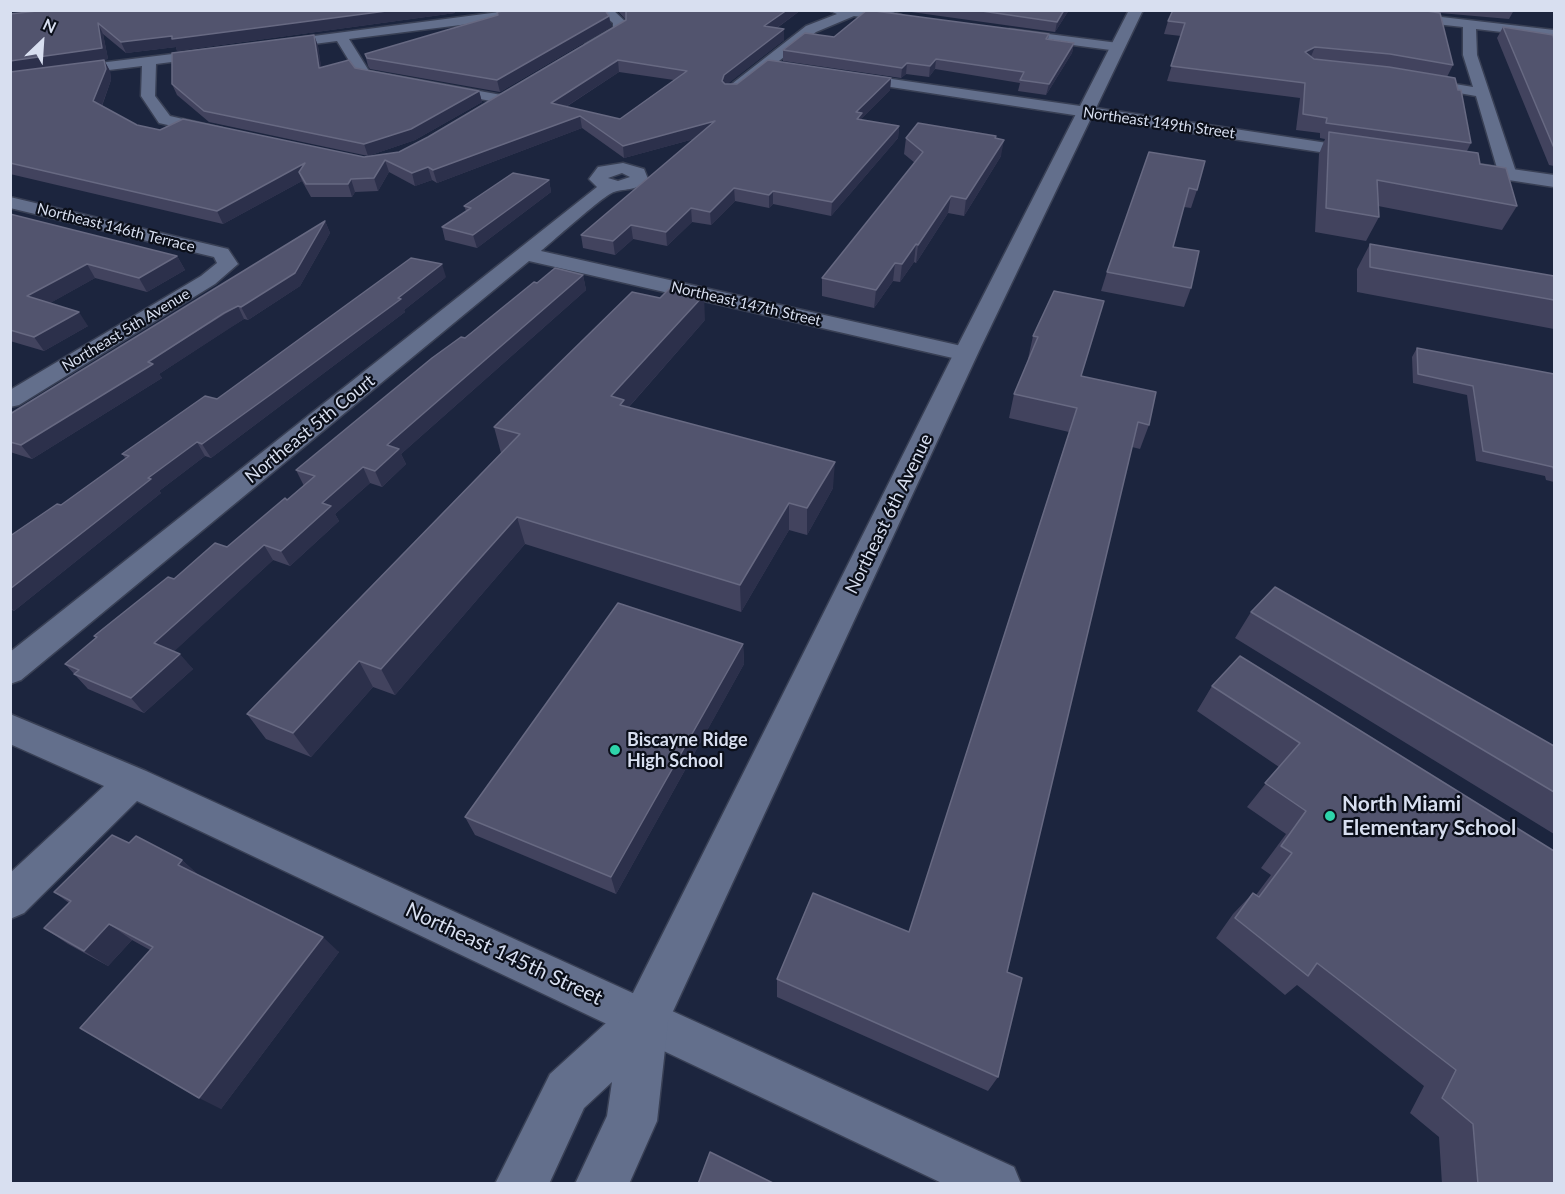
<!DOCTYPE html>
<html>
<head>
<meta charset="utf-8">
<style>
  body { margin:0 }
  #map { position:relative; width:1565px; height:1194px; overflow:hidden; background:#1c253e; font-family:Lato,sans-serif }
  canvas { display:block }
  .frame { position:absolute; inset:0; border:12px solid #d8dff0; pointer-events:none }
  .north { position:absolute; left:12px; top:12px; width:60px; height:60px; -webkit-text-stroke:4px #0b0f1a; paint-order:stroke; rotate:25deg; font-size:16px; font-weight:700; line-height:24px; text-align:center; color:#d8dff0 }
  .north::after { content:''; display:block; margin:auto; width:21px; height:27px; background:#d8dff0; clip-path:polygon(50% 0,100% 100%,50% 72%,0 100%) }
</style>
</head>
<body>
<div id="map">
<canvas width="1565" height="1194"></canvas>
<div class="frame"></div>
<div class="north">N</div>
</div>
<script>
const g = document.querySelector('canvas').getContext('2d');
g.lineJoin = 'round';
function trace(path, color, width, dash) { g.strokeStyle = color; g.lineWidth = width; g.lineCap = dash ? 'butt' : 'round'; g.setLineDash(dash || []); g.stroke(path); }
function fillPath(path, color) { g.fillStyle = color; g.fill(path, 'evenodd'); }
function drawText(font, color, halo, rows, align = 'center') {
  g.font = font + ' Lato,sans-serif'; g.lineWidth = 4.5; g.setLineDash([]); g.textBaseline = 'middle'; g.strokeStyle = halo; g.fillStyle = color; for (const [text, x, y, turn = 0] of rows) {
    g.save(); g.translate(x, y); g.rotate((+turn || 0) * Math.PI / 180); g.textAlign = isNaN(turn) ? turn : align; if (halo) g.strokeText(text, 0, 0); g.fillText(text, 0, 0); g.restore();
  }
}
const street = new Path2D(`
  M515 10H554L548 14 349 39 369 71 507 96 509 99 502 103 359 77 337 41 275 49 268 45 275 41Z
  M598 10H613L626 22 625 30 595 50H585V44L613 28V23Z
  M828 10C846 10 896 7 909 19L903 23 854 16 816 32 743 89H733L731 86 733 83 806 26 837 14Z
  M1338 10H1381L1554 30V38L1476 29 1477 55 1517 175 1514 179 1508 180 1499 175 1476 96 1419 86 1412 82 1419 78 1473 87 1463 55V27L1344 14Z
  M1010 29 1118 43 1125 47 1118 51 1005 36V30Z
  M213 49 220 53 218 56 156 64 155 96 170 116 222 128 224 131 216 136 159 123 141 96 142 66 10 82V74Z
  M850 73 1087 107 1095 112 1087 117 845 80 843 77Z
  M623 163 644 169 648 179C639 191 626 188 614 192 605 194 552 242 541 251L966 347 974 349 977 354 974 359 966 361 529 261 21 680 10 684V652L597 187 589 179 598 167ZM622 173 630 177 618 181 608 178Z
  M10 197 228 249 238 264 215 284 19 405 10 407V390L201 276 217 263 214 257 10 208Z
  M10 714 146 771 1014 1167 1021 1184H944L137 801 24 913 10 919V873L104 786 10 744Z`);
const secondary = new Path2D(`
  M1129 10H1143L1096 108 1367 149 1376 154 1367 159 1091 118 979 351 668 1022 657 1121 629 1184H575L607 1116 612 1082 584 1108 549 1184H495L550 1074 628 1003 955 351Z
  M1463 162 1554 175V187L1456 172 1454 168 1456 164Z`);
trace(street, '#394055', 3);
trace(secondary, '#394055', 3);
fillPath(street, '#636f8c');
fillPath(secondary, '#636f8c');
fillPath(new Path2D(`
  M10 10H455V13L177 51 176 47 126 53 103 34 108 59 98 61 104 60 110 71 111 80 102 106 137 125 160 130 364 157 399 152 428 137 626 20 617 10H801L777 28 784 29V40L727 84 891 78 890 90 862 118V120L899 126 898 138 831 216 773 204 769 208 735 201 711 225 692 222 667 246 633 239 615 255 583 248 581 235 694 139 624 158 582 128 437 183 432 180 415 186 389 172 378 191 355 192 352 197H311L302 181 223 224 10 174V14L25 13ZM619 72 674 80 620 119 566 107Z
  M897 10H1069L1055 32Z
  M1173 10H1514L1509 19 1440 13 1453 65 1447 77 1471 143 1467 151 1517 206 1502 230 1378 206 1379 217 1366 241 1315 232 1319 154 1325 139 1320 138V133L1296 130 1300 98 1167 81 1181 36 1164 34 1168 21Z
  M498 15 609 16 611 27 500 92 370 69 368 66 365 54Z
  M1503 27 1554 40V166L1549 165 1497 38Z
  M1049 34 1048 39 1074 43 1072 53 1046 95 1018 91 1020 83 935 69 929 77 906 74 901 78 783 61V50L834 37Z
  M314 35 318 46 321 68H355L479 91 482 102 415 140 368 156 209 122 177 95 172 84Z
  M996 136V138L1001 156 964 216 948 213 916 263 914 262 900 282 893 281 874 308 822 296V278L915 163 904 154 906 138Z
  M1149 152 1197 190 1191 208 1184 207 1173 247 1191 288 1184 307 1101 291 1107 272Z
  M549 180 551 192 477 248 445 240 442 227 466 211 464 206Z
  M10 214 177 256 185 270 147 292 95 278 50 303 88 326 44 351 10 341Z
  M325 221 330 233 300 286 248 320 244 319 231 327 159 374 162 378 32 459 10 452V414Z
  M1370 244 1554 276V329L1357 292V269Z
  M583 275 586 290 401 454 406 464 382 487 370 483 335 514 339 521 290 566 273 560 174 651 193 669 144 713 88 689 65 664 96 638 94 636 174 579 227 547 287 500 304 486 296 470 537 283Z
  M446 277 404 310 405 312 211 458 205 456 159 491 161 493 14 611 10 609V536L61 505 126 459 122 454 217 399Z
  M1104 301 1081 376 1149 425 1140 449 1132 447 1007 972 998 1077 988 1091 777 997V979L909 932 1069 432 1009 418 1014 394 1029 359H1028L1033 336Z
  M705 320 629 407 833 488 807 535 789 530 741 612 525 544 395 695 373 687 311 757 266 739 247 714 501 453 494 427Z
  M1417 348 1554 374V482L1546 480 1545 476 1476 461 1467 395 1413 383 1412 357Z
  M1251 612 1554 746V834L1235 638Z
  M743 644 744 664 616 894 475 835 465 817Z
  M1212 686 1554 851V1184H1442L1439 1137 1410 1113 1424 1086 1297 985 1285 995 1216 938 1233 914 1253 893 1256 895 1271 875 1261 868 1286 834 1247 807 1279 767 1197 711Z
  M129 843 182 860 198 875 339 952 221 1109 150 950 132 940 108 966 68 944 44 928 69 903 54 892Z`), '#42435e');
fillPath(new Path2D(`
  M394 10H455V13L177 51 176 47 126 53 121 42Z
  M787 10H801L764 37V26Z
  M1064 10H1069L1055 32 1057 22Z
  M609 16 611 27 500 92 497 80Z
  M98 23 103 34 108 59 10 74V61Z
  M784 29V40L725 86 722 81 724 75Z
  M314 35 318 46 323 79 319 68Z
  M1074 43 1072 53 1046 95 1049 84Z
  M1315 47 1309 61 1305 52Z
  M936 59 935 69 929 77 930 66Z
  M104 60 110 71 111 80 99 113 93 101Z
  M618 60 619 72 553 115 551 103Z
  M907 63 906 74 901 78 902 68Z
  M891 78 890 90 862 118V126L857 123 856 112Z
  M479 91 482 102 415 140 368 156 364 144Z
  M580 116 582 128 437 183 433 170Z
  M715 121 716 133 624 158 623 146Z
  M899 126 898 138 831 216 832 202Z
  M1004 140 1001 156 964 216 966 199Z
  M385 160 389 172 378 191 374 178Z
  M305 163 299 172 302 181 223 224 217 211Z
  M428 167 432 180 415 186 412 173Z
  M351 179 355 192 352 197 348 184Z
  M549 180 551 192 477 248 473 235Z
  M734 188 735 201 711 225 710 212Z
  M773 191V204L769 208V195Z
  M951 196 948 213 916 263 918 245Z
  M691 208 692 222 667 246 666 232Z
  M325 221 330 233 300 286 248 320 241 307Z
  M631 225 633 239 615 255 613 241Z
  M916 244 914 262 900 282 902 264Z
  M177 256 185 270 147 292 139 278Z
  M895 263 893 281 874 308 876 290Z
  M87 264 95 278 36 311 27 296Z
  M442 264 446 277 404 310 405 312 211 458 202 444Z
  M583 275 586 290 401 454 406 464 382 487 375 471 387 445Z
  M704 295 705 320 626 410 611 396Z
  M238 306 244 319 159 374 162 378 32 459 21 445 148 362Z
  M79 312 88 326 44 351 34 337Z
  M197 442 205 456 159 491 161 493 14 611 10 607V589L148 478Z
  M835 462 833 488 807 535V508Z
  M363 467 370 483 335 514 339 521 290 566 281 551 322 503Z
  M789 503V530L741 612 740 585Z
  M517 517 525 544 395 695 381 669Z
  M264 545 273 560 167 658 154 643Z
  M743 644 744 664 616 894 611 877Z
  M180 654 193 669 144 713 131 698Z
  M359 661 373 687 311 757 293 733Z
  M182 860 201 877 178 865Z
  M109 924 132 940 108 966 84 951Z
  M323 937 339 952 221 1109 199 1098Z`), '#2c304b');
const building = new Path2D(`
  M46 10H394L172 39V36L121 42 98 23 102 48 10 61V14Z
  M508 10H605L609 16 497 80 367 58 365 54 498 15 497 12Z
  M626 10H787L764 26 784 29 724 75 722 81 725 84H737L768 60 891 78 856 112 862 113 857 119 899 126 832 202 773 191 769 195 734 188 710 212 691 208 666 232 631 225 613 241 581 235 715 121 623 146 580 116 433 170 428 167 412 173 385 160 374 178 351 179 348 184H306L299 172 305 163 217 211 10 163V72L104 60 106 69 93 101 137 125 160 130 183 119 364 157 399 152 428 137 626 20ZM618 60 687 71 620 119 551 103Z
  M867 10 1049 34 1046 39 1074 43 1049 84 1020 80 1024 72 936 59 930 66 907 63 902 68 783 50 805 33 834 37Z
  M975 10H1064L1057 22Z
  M1173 10H1420L1440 13 1453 65 1390 54 1315 47 1305 52 1314 59 1389 67 1455 78 1458 90H1461L1471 143 1326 123 1327 118 1303 114 1305 83 1171 66 1185 23 1168 21Z
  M1503 27 1553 35 1554 40V148Z
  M314 35 319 68 349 60 355 68 479 91 411 129 364 144 204 111 172 84V53Z
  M918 123 996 136 995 138 1004 140 966 199 951 196 918 245 916 244 902 264 895 263 876 290 822 278 923 152 906 138Z
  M1329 132 1478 153 1480 164 1506 168 1517 206 1377 180 1379 217 1326 208Z
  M1149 152 1205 161 1197 190 1189 188 1173 247 1199 251 1191 288 1107 272Z
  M513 173 549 180 473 235 442 227 471 208 464 206Z
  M10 214 177 256 139 278 87 264 27 296 79 312 34 337 10 330Z
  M325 221 295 273 241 307 238 306 224 313 148 362 153 364 21 445 10 442V414Z
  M1370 244 1554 276V300L1370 267Z
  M411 258 442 264 398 298 401 299 270 395 202 444 197 442 148 478 151 479 10 589V536L57 504 61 505 129 456 122 454 205 396 217 399Z
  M555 268 583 275 387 445 399 449 375 471 363 467 322 503 331 506 281 551 264 545 154 643 180 654 131 698 74 674 79 670 65 664 97 637 94 636 168 577 174 579 215 543 227 547 285 498 287 500 315 476 296 470 432 358 461 337 465 338 534 282 537 283Z
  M670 288 704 295 611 396 624 400 620 405 835 462 807 508 789 503 740 585 517 517 381 669 359 661 293 733 247 714 520 434 494 427 632 292 660 298Z
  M1054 291 1104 301 1081 376 1156 392 1149 425 1138 422 1007 972 1022 978 998 1077 777 979 813 893 909 932 1077 408 1014 394 1038 337 1033 336Z
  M1417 348 1554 374V471L1553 467 1483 451 1473 386 1418 374Z
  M1275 587 1554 746V792L1251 612Z
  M618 603 743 644 611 877 465 817Z
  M1240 656 1554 851V1184H1478L1473 1124 1442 1098 1456 1070 1317 963 1308 976 1235 918 1253 893 1259 897 1292 853 1281 846 1306 811 1265 783 1300 743 1212 686Z
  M112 835 129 843 136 836 182 860 178 865 323 937 199 1098 80 1028 153 947 109 924 84 951 44 928 71 901 54 892Z
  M710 1152 775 1184H698Z`);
fillPath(building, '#52546e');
trace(building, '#676982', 1.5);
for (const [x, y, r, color] of [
  [615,750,6,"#2ed4aa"],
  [1330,816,6,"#2ed4aa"]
]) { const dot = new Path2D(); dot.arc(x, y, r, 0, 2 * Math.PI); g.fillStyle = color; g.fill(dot); trace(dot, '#0b0f1a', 2); }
drawText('15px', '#d8dff0', '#0b0f1a', [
  ["Northeast 149th Street",1159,123,8],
  ["Northeast 146th Terrace",116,228,14],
  ["Northeast 147th Street",746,304,13],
  ["Northeast 5th Avenue",126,330,-31]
]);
drawText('18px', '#d8dff0', '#0b0f1a', [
  ["Northeast 5th Court",310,429,-39],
  ["Northeast 6th Avenue",889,514,-64]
]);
drawText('bold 18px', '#d8dff0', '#0b0f1a', [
  ["Biscayne Ridge",627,740],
  ["High School",627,761]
], 'left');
drawText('bold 21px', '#d8dff0', '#0b0f1a', [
  ["North Miami",1342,804],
  ["Elementary School",1342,828]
], 'left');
drawText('21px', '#d8dff0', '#0b0f1a', [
  ["Northeast 145th Street",504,954,25]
]);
</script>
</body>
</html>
